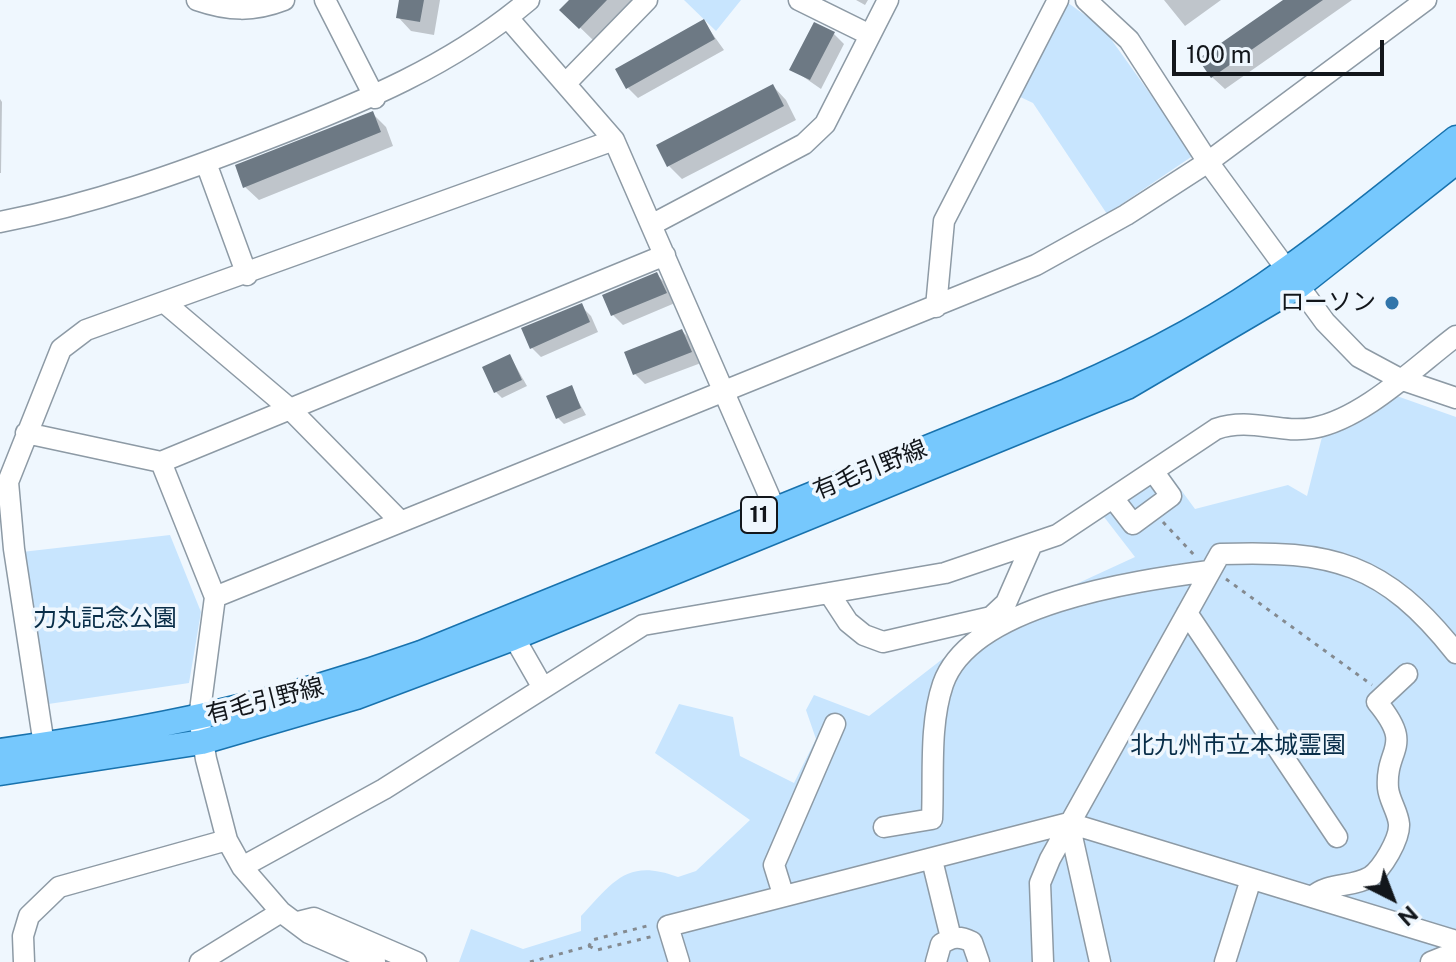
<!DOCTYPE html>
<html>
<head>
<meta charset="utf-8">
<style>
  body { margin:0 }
  #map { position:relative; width:1456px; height:962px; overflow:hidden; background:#eff7fe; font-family:"Public Sans",sans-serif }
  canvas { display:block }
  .north { position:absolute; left:1352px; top:858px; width:80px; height:80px; -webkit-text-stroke:6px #eff7fe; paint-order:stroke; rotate:138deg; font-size:22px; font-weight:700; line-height:32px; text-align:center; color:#12161b }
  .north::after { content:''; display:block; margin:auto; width:28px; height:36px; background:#12161b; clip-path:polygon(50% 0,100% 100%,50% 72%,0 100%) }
  .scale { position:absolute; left:1172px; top:40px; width:212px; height:36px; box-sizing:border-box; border:4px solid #12161b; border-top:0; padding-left:10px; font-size:24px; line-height:28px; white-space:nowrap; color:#12161b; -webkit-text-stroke:6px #eff7fe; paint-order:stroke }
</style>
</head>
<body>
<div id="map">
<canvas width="1456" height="962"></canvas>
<div class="north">N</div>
<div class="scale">100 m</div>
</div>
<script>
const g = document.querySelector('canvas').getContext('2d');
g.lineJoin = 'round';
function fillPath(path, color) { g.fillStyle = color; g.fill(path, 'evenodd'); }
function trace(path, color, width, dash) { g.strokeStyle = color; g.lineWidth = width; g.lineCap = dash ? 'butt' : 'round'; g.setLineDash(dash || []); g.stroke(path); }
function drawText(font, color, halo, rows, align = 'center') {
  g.font = font + ' "Public Sans","Noto Sans JP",sans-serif'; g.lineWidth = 7; g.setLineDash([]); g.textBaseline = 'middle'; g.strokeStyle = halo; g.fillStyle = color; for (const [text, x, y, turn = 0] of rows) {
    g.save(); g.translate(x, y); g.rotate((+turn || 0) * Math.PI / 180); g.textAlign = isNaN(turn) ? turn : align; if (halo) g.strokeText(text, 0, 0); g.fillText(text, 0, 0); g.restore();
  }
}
fillPath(new Path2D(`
  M684 0H741L716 31Z
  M1064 0 1103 28 1194 155 1107 214 1033 103 1014 94Z
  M1394 395 1456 417V962H459L471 929 523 949 581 931V916C614 881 627 858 678 877L696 871 750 820 655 753 679 704 733 717 740 756 794 783 816 739 806 710 814 695 869 716 985 626 1135 557 1101 513 1165 468 1195 509 1288 485 1307 496 1322 437 1353 426Z
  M170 535 201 612 189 683 35 706 22 552Z`), '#c8e5fe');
fillPath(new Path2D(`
  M401 0H440L434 35 411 31 398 17Z
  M572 0H634L594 41 562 10Z
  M856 0H868L865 5Z
  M1164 0H1221L1185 26Z
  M1288 0H1352L1225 89 1212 77Z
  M704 22 724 50 638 98 628 88Z
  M834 34 844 44 821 89 792 69Z
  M773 86 786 100 796 120 682 179 669 166Z
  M0 99 2 102 1 173H0Z
  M372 113 386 127 393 146 259 200 245 187Z
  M657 275 667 285 675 303 623 325 613 315Z
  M581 306 591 316 598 332 541 357 531 347Z
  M682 331 692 341 701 363 645 384 635 374 627 353Z
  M510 356 527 386 502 398 496 392Z
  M571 388 586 415 564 424 558 418Z`), '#0003');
fillPath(new Path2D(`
  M399 0H424L420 22 396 18Z
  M569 0H607L579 29 559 10Z
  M1283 0H1323L1211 78 1198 59Z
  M704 19 715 39 626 89 615 69Z
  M814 22 835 32 810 80 789 70Z
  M773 84 784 106 667 167 656 145Z
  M373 111 381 132 243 188 235 165Z
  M657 272 667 293 611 316 602 295Z
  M582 303 590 322 530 349 521 328Z
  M682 329 692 352 633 375 624 352Z
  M510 354 522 380 494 393 482 367Z
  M572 385 581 408 556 419 546 396Z`), '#6d7984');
const minor = new Path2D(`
  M197 0C229 11 253 12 284 0
  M325 0 375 98
  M799 0 870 35
  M1086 0 1129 40 1208 162 1325 322 1359 357 1400 379 1456 398
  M508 18 614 140 781 523
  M567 82 647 0
  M206 163 247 275
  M0 222C93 204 180 173 267 139 363 102 451 66 529 0
  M653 224 804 144 825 124 888 0
  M165 303 290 409 400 521
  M936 307 944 221 1058 0
  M26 433 161 462 665 255
  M161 462 215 597 199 718 206 759 227 840 242 867 281 912 309 933 375 962
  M1113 498 1133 524 1171 496 1153 471
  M829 593 848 622 864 635 883 642 991 617 1006 603 1032 544
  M215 597 1036 265 1126 215 1208 162 1426 0
  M1187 613 1337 837
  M507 625 543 688
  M44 745 14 549 8 482 61 349 86 330 614 140
  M1069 823 1100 962
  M884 827 932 819C934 776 929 725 943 684 971 604 1135 581 1209 571
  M932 860 951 938
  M242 867 384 789 643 625 945 573 1057 535 1216 429C1251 417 1279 434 1313 428 1363 419 1415 367 1456 336
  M783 894 774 865 835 724
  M1312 897C1329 882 1351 888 1370 877 1382 869 1400 839 1399 824 1398 812 1389 800 1388 788 1385 747 1415 748 1377 702L1407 674
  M298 922 314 918 416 962
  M24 962 23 936 29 916 59 887 227 840
  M200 962 281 912
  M679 962 668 926 1069 823 1456 941
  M936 962 941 944C953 936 960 936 972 942L979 962
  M1043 962 1040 883 1050 859 1220 554C1332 550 1384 562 1456 653
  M1225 962 1251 879
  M1431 962 1456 952`);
const major = new Path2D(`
  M0 751C150 730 278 704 421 653L1067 391C1143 358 1220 318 1287 269 1345 228 1400 182 1456 138
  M0 773 202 742 356 697 513 638 1127 387 1299 286 1456 162`);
trace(minor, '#8d9aa5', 23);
trace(major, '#1872ad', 27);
trace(new Path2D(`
  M1163 522 1196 557
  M1226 579 1372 685
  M589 946 597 950 654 936
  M530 962 589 946 592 940 651 925`), '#848a90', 3, [4, 6]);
trace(minor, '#fff', 20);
trace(major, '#76c8fd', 24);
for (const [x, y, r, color] of [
  [1392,303,8,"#3175aa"]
]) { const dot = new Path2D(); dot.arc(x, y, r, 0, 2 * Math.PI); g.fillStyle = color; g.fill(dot); trace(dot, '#eff7fe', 3); }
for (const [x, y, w] of [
  [759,515,36]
]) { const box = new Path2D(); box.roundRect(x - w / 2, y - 18, w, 36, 6); g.fillStyle = '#eff7fe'; g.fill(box); trace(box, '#12161b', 2); }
drawText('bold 22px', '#12161b', null, [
  ["11",759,515]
]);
drawText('24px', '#12161b', '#eff7fe', [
  ["ローソン",1376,303]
], 'right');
drawText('24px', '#12161b', '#eff7fe', [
  ["有毛引野線",870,470,-22],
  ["有毛引野線",265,701,-14]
]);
drawText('24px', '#082d48', '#eff7fe', [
  ["力丸記念公園",105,619],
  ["北九州市立本城霊園",1238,746]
]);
</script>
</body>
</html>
